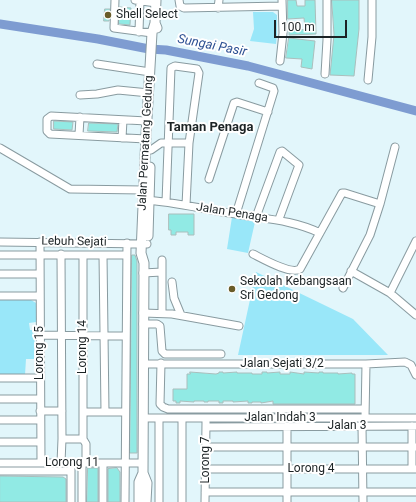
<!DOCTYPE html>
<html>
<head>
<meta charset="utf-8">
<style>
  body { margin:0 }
  #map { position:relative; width:416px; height:502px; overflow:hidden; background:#e2f6fb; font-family:Roboto,sans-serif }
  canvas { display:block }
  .scale { position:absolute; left:274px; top:20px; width:73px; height:18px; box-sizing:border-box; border:2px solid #1c2325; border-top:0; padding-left:5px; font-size:12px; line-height:14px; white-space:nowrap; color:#1c2325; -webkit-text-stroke:3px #fff; paint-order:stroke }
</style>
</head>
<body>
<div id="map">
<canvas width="416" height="502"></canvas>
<div class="scale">100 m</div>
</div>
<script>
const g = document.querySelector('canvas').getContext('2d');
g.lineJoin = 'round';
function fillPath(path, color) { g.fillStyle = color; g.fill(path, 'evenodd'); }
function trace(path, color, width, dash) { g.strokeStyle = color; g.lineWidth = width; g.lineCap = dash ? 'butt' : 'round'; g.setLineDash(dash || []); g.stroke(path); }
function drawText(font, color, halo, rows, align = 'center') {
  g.font = font + ' Roboto,sans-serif'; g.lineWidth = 4; g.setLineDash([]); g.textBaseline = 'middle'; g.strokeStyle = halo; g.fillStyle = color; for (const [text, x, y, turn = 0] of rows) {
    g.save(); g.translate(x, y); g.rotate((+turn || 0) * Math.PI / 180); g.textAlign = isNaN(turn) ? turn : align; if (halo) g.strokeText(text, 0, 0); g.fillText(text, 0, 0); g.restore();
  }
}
fillPath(new Path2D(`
  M253 12H273L277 15V34L276 44 250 41 254 29Z
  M232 217 255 222 248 253 227 249Z
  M256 272 353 319 388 355H238Z
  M0 300H31L36 303V322L29 323 30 330H35L34 359H26L25 375H0Z`), '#99e7f9');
trace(new Path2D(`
  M0 24 98 39 149 49 166 50 248 66 416 111`), '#7e9cd1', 9);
const building = new Path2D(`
  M288 0H296L297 6H305V0H315L316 34 289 35V28L305 30 304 18 288 19Z
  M332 0H359V29L354 76 330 75 334 35Z
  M120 7 131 8 130 25 119 24Z
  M105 9H110L109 21H104Z
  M289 38 315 41 312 69 301 67 302 59 286 58Z
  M54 121 73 122 72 130 54 129Z
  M89 123 118 124 117 132 88 131Z
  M169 214H194V235H188V232H176V235H171V230H169Z
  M132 255H135L137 261V453H130Z
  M190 372 216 374 219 373V372H223V373L237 372V373H252V374H262V372H267V373L280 372V374H290V372L304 374V372L319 373V372H323V373H338V374L352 373V374H355V404H273V401L261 403V402H252V403H248V401L233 402V401H223V403H219V401H208V402H204V401H194V402L180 401V403H176V401H173V389H187V374H190Z
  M88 468H98V502H87Z
  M117 468 120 472V502H108V469Z
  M0 476 63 477 66 479V502H0Z`);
fillPath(building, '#91eae4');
trace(building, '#aabebc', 1);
const minor = new Path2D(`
  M115 0 114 28 152 33
  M135 0 156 3
  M179 0 180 6 184 8 282 6
  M218 8 219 0
  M139 32 140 0
  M280 61 283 33 282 0
  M97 64 150 72
  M325 74 327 40V0
  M368 80 372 37V0
  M80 95 97 94 118 90 149 93
  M79 135 80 117
  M122 138 123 120
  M146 139 50 134 47 131V119L51 116 147 121
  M0 148 70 189 143 190
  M151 150 161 143H189
  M209 179 234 103 237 102 268 112
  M145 200C176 202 206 210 236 214 265 219 293 220 320 233
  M166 202 171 68 175 66 197 69 199 73 189 143 186 205
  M236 214 274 91 273 88 259 83
  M256 217 280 152 282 151 299 165 279 219
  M0 242 147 244
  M40 242 41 463
  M61 254 62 439
  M253 254C263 259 291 275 300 269L342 193H345L380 204 395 147
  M0 255H126
  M83 255V439L86 444V463
  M103 255 105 412
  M162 260V313
  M351 271 390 293 416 315
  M143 273 162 272
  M0 274H40
  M172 282 174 298 181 315
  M343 288 370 235 380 204
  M390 293 416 241
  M0 296H40
  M143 313 172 314 239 326
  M143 324H157L160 326 162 351 165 354H221
  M40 335 126 336
  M161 363 160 404 163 407 168 409H365
  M143 364H366L365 418
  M366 364 405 362 411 365 416 375
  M0 378H40
  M0 399H40
  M40 411H62
  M83 412H125
  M143 418H416
  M159 418V502
  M182 418V502
  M0 420H40
  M362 426 363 502
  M412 426V469
  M206 427 416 426
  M0 442H40
  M206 447H416
  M0 463H143
  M61 463 62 439H83
  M205 469H416
  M0 471H71
  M205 492H416
  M71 502V468
  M82 502V463
  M103 502V463
  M125 502 127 243
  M205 502 206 422
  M287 502V426`);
const major = new Path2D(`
  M156 0 155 23 157 28
  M148 236 150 167
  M139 502V482L143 473
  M146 502 147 483 143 473 144 263 141 253 146 135 152 33 155 23`);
trace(minor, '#899ba0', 9);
trace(major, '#899ba0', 11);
trace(minor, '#fff', 7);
trace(major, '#fff', 9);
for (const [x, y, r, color] of [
  [108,15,4,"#695c29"],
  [232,289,4,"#695c29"]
]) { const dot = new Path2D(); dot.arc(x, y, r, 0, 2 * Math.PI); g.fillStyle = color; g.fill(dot); trace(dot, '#fff', 1.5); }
drawText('12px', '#1c2325', '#fff', [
  ["Shell Select",116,15],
  ["Sekolah Kebangsaan",240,282],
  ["Sri Gedong",240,296]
], 'left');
drawText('12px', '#1c2325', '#fff', [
  ["Jalan Permatang Gedung",146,143,-87],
  ["Jalan Penaga",232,213,9],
  ["Lebuh Sejati",74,242,1],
  ["Lorong 14",83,347,-90],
  ["Lorong 15",40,353,-90],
  ["Jalan Sejati 3/2",282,364],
  ["Jalan Indah 3",280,418],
  ["Jalan 3",347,426],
  ["Lorong 7",206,460,-90],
  ["Lorong 11",72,463],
  ["Lorong 4",311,469]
]);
drawText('italic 13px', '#2e5193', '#fff', [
  ["Sungai Pasir",212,46,11]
]);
drawText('bold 13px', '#1c2325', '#fff', [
  ["Taman Penaga",210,128]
]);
</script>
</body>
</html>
